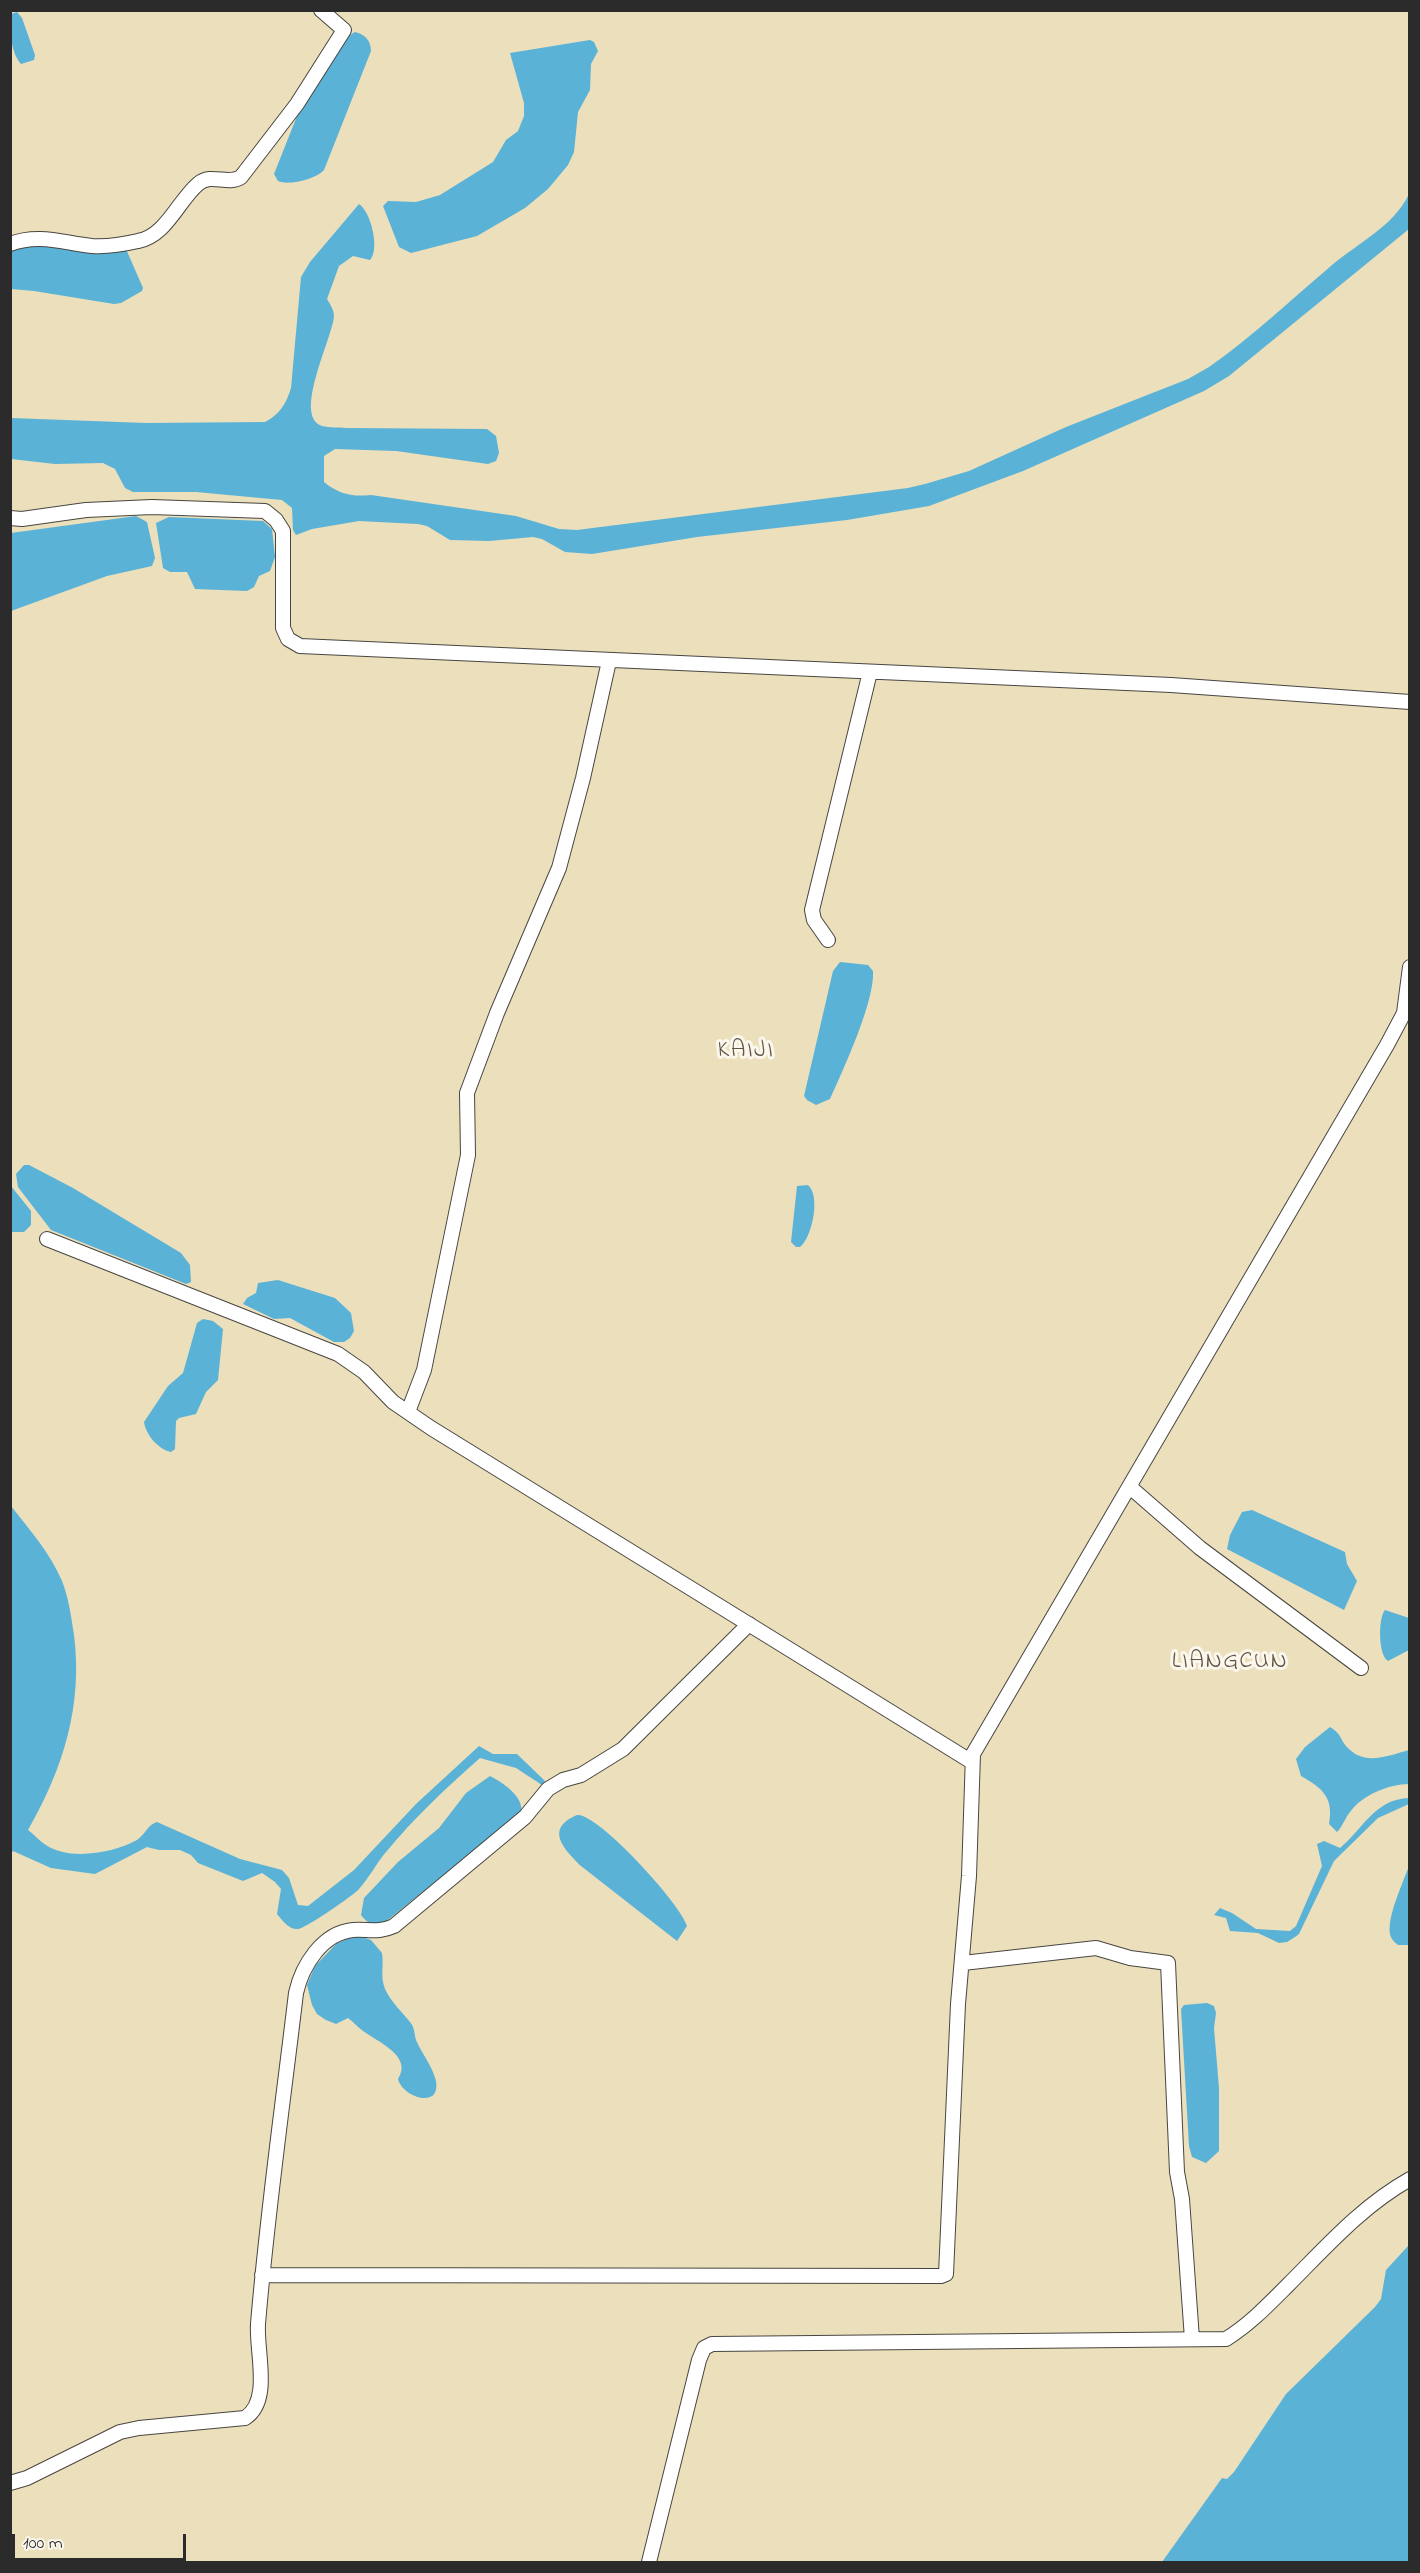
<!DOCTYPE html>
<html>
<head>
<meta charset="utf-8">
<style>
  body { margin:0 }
  #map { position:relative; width:1420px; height:2573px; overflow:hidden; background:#ebdfbc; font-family:"Indie Flower",sans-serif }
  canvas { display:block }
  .frame { position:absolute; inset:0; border:12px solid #2b2b2b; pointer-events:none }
  .scale { position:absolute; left:12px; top:2534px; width:174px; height:27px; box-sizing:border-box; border:3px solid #2b2b2b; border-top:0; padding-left:8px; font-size:18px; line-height:21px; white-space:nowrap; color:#2b2b2b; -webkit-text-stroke:4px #fbf7ec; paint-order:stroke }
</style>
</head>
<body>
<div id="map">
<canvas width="1420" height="2573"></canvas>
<div class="frame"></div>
<div class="scale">100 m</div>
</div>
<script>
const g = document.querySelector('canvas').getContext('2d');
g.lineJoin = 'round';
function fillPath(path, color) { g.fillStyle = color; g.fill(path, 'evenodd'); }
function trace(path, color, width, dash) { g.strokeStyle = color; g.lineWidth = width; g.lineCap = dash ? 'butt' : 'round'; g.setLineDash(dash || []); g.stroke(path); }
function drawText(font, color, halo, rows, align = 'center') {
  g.font = font + ' "Indie Flower",sans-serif'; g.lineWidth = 6; g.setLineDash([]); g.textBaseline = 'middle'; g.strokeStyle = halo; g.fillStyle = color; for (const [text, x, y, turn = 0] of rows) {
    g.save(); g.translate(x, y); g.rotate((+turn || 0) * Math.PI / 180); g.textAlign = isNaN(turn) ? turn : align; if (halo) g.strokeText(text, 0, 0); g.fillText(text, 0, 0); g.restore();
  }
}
fillPath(new Path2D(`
  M17 12 22 18 35 55 34 60 21 64C10 51 10 30 11 14Z
  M355 32C365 34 371 41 371 51L324 170C316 179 289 186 278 181L274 174 301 106 348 36Z
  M590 40 594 42 598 51 591 64 590 90 578 112 574 152 568 165 548 189 525 208 477 236 411 253 399 247 383 206 388 201 416 202 440 195 493 162 506 140 518 131 524 116V103L510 53Z
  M1409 194V229L1229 376 1204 391 1023 471 929 506 847 520 697 537 592 554 565 552 542 539 533 537 489 541 450 540 427 526 418 524 359 521 312 529 296 535 293 530 292 508 282 500 196 492H133L125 488 115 469 103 463 55 464 11 459V418L146 423 265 422C280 414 286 404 291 388L301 277 310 262 359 204C371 212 380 249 370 260L353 256 339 266 327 299C330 304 334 310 334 316 333 337 292 416 322 426 329 428 339 427 346 428L487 429 496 436 499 453 496 461 488 464 396 451 335 449 324 456V482C339 494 351 497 371 495L516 516 559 529 577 530 908 488 925 484 969 471 1066 427 1188 379 1209 367C1252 337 1292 299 1332 265 1358 243 1394 226 1409 194Z
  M19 245 126 249 143 288 142 291 121 303 114 304 34 291 11 289 10 248Z
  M136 516 147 522 155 558 152 566 107 576 11 611V533Z
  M169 517 263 521 272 529 275 557 270 571 259 576 254 587 247 591 195 589 187 572H170L163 568 156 523Z
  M840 962 868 965 873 971C875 1001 843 1070 830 1099L816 1105 807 1100 804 1096 833 971Z
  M24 1165H29L73 1188 181 1253 190 1265 191 1282 186 1284 51 1230 18 1187 16 1174Z
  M808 1185C821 1196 812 1238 800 1247H796L791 1242 797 1186Z
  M11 1186 31 1211V1225L24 1232H11Z
  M278 1280 335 1298 351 1313 354 1331 350 1338 344 1342H334L290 1318 274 1319 243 1304 247 1298 256 1293 258 1283Z
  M203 1319 213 1321 223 1329 218 1380 206 1392 196 1414 179 1418 176 1421 175 1449 171 1452C158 1449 146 1435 144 1422L168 1386 183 1373 197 1323Z
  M11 1506C30 1530 50 1553 62 1581 69 1599 71 1616 74 1635 83 1706 63 1769 28 1830 34 1834 39 1841 46 1845 69 1861 114 1853 137 1840 145 1835 148 1824 157 1822L240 1859 282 1870 289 1878 298 1905 308 1906 354 1870 416 1804 479 1746 493 1754H517L545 1781 542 1785 516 1768 480 1758C447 1787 414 1818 386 1852 376 1864 369 1878 359 1889 354 1895 305 1929 298 1929 289 1930 282 1920 277 1914L281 1889 275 1882 262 1873 243 1881 198 1863 191 1855 180 1850H159L147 1847 95 1874 51 1868 13 1851 11 1853Z
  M1252 1510 1345 1552 1347 1564 1357 1581 1344 1610 1227 1549 1230 1535 1242 1512Z
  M1385 1610 1409 1618V1650L1388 1661C1378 1655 1378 1618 1385 1610Z
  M1330 1727C1343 1735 1340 1741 1349 1749 1366 1766 1390 1755 1409 1750V1784C1389 1784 1362 1795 1350 1812 1345 1818 1343 1826 1337 1832L1329 1824C1334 1797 1322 1788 1301 1776L1296 1759 1305 1747Z
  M490 1776C502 1782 525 1797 521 1813L389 1919C378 1927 369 1926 361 1915L364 1898 398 1862 439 1828 466 1793Z
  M1409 1798V1804L1378 1818 1334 1861 1299 1934 1295 1937 1287 1942 1279 1943 1258 1933 1230 1931 1226 1918 1214 1915 1220 1908 1232 1913 1256 1929 1290 1931 1296 1926 1322 1866 1317 1844 1324 1841 1340 1848C1363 1829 1375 1799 1409 1798Z
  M577 1815C597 1812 681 1904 687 1926L677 1941 581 1866C564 1849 544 1829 577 1815Z
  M1409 1866V1945H1398C1394 1942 1391 1939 1390 1934 1387 1916 1403 1883 1409 1866Z
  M357 1935 371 1940 382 1953C384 1966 380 1976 385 1989 391 2002 402 2012 410 2022 415 2028 414 2033 416 2040 422 2054 432 2065 436 2081 441 2110 402 2097 398 2079 413 2056 378 2042 363 2031 357 2027 354 2022 348 2018L336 2024 326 2020 317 2014 312 2005 307 1985 315 1966 337 1943Z
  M1207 2003 1214 2006 1216 2013 1214 2028 1219 2088V2151L1206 2163 1192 2157 1189 2146 1181 2009 1184 2005Z
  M1409 2245V2562H1162L1222 2478 1227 2479 1234 2472 1286 2394 1375 2307 1381 2299 1386 2270Z`), '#5ab2d7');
const minor = new Path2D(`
  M10 244C39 233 63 243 92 246 106 247 125 244 138 241 166 236 178 201 198 184 212 172 227 186 241 177L297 104 344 30 321 10
  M10 518 22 519 86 510 152 507 265 511 276 520 283 531V628L288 639 300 646 1171 685 1410 702
  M828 940 814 920 812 910 870 672
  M47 1239 338 1354 364 1372 393 1402 431 1428 972 1762
  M408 1412 424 1370 468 1155 467 1093 497 1013 559 868 583 778 609 661
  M1130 1487 1200 1548 1361 1668
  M963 1963 1096 1948 1130 1958 1168 1963 1177 2172 1182 2199 1192 2339
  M262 2275 941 2276 946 2274 958 2004 969 1876 973 1754 1387 1045 1404 1013 1410 967
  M10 2483 27 2478 120 2432 139 2428 245 2418C272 2401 256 2352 258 2324 267 2214 283 2103 296 1993 302 1966 322 1933 353 1930 368 1929 379 1933 394 1926L525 1817 548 1789 563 1780 581 1775 623 1749 749 1624
  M649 2562 699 2360 704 2348 712 2344 1226 2339C1250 2324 1268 2305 1288 2285 1327 2246 1362 2206 1410 2179`);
trace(minor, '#484641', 16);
trace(minor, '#fff', 14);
g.letterSpacing = '1.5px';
drawText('24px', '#625546', '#fbf7ec', [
  ["KAIJI",746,1052],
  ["LIANGCUN",1230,1663]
]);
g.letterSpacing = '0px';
</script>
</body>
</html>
